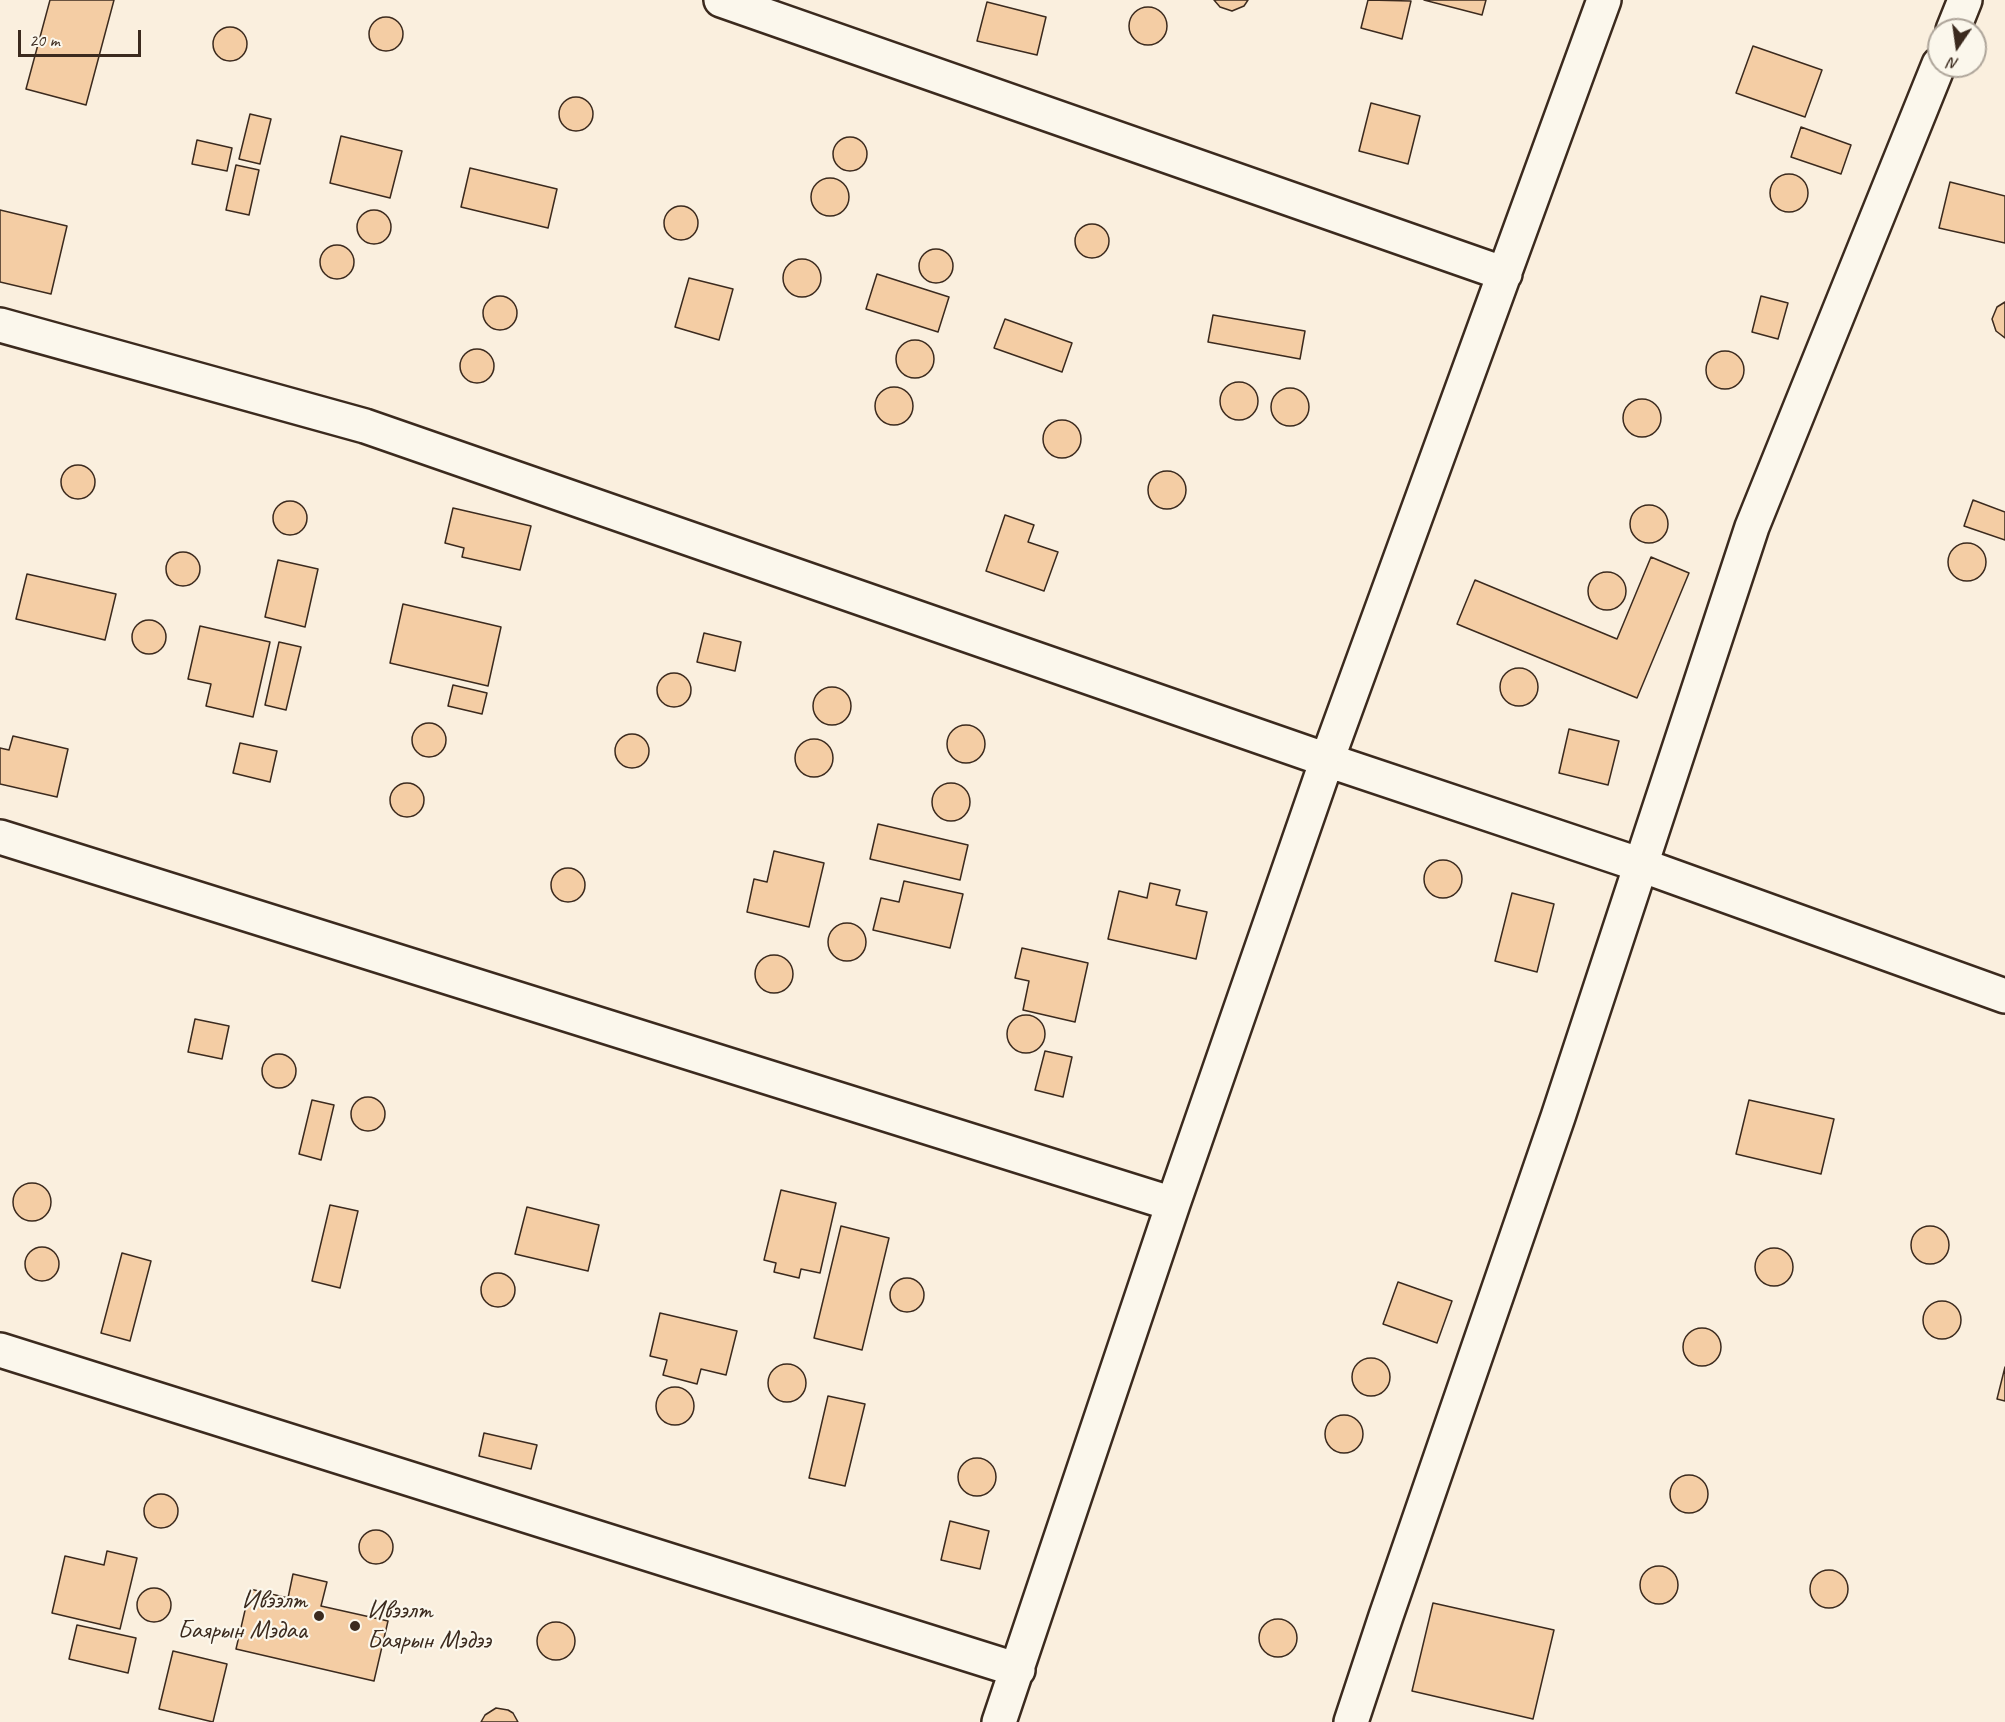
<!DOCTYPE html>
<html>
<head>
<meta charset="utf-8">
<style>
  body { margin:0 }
  #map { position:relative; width:2005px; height:1722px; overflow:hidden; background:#faefde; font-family:Caveat,sans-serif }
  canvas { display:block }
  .north { position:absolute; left:1927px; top:18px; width:60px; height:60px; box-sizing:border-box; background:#fbf7ec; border:2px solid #aea59a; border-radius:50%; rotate:193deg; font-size:16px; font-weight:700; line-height:24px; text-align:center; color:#3b2a1e }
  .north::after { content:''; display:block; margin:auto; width:21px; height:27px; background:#3b2a1e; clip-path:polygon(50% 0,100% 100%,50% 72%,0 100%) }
  .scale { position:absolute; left:18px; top:30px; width:123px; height:27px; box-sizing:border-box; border:3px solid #3b2a1e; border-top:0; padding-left:8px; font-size:18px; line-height:21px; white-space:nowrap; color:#3b2a1e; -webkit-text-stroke:4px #fbf7ec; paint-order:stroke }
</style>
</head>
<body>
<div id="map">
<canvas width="2005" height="1722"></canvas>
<div class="north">N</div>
<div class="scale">20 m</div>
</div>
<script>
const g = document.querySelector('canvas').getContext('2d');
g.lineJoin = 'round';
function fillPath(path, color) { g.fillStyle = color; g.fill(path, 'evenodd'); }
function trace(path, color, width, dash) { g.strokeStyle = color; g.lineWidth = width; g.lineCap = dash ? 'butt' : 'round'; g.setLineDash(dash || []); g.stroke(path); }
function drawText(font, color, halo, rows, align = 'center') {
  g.font = font + ' Caveat,sans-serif'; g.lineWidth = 4.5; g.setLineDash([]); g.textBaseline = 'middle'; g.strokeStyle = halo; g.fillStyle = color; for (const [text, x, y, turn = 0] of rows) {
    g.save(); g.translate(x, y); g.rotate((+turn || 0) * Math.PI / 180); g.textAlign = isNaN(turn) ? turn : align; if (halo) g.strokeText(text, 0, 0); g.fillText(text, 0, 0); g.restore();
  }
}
const building = new Path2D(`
  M50 0H114L86 105 26 89Z
  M1214 0H1248L1244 6 1232 11 1220 7Z
  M1368 0 1411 1 1402 39 1361 28Z
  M1424 0H1486L1482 15Z
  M987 2 1046 17 1037 55 977 41Z
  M1129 26a19 19 0 1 1 38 0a19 19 0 1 1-38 0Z
  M369 34a17 17 0 1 1 34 0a17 17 0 1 1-34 0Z
  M213 44a17 17 0 1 1 34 0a17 17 0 1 1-34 0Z
  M1753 46 1822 70 1805 117 1736 93Z
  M559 114a17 17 0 1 1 34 0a17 17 0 1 1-34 0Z
  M1371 103 1420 116 1408 164 1359 151Z
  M250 114 271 119 260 164 239 159Z
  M1801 127 1851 145 1841 174 1791 157Z
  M341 136 402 151 390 198 330 183Z
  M833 154a17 17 0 1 1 34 0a17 17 0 1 1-34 0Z
  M197 140 232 148 227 171 192 164Z
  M236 165 259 170 249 215 226 210Z
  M470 168 557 189 548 228 461 207Z
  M1770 193a19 19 0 1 1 38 0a19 19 0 1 1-38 0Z
  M811 197a19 19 0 1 1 38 0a19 19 0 1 1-38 0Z
  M1950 182 2005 196V243L1939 228Z
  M664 223a17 17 0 1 1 34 0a17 17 0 1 1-34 0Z
  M0 210 67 226 51 294 0 282Z
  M357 227a17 17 0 1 1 34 0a17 17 0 1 1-34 0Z
  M1075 241a17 17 0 1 1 34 0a17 17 0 1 1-34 0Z
  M320 262a17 17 0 1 1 34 0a17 17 0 1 1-34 0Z
  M919 266a17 17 0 1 1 34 0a17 17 0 1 1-34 0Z
  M783 278a19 19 0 1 1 38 0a19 19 0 1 1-38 0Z
  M877 274 949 297 938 332 866 309Z
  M689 278 733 289 719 340 675 327Z
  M1761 296 1788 303 1778 339 1752 332Z
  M483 313a17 17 0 1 1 34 0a17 17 0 1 1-34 0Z
  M2005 302V338L1996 331 1992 319 1997 307Z
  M1213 315 1305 331 1300 359 1208 342Z
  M1005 319 1072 343 1062 372 994 348Z
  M896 359a19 19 0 1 1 38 0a19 19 0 1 1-38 0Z
  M460 366a17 17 0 1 1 34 0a17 17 0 1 1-34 0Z
  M1706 370a19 19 0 1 1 38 0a19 19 0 1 1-38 0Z
  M1220 401a19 19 0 1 1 38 0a19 19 0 1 1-38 0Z
  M875 406a19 19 0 1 1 38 0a19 19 0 1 1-38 0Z
  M1271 407a19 19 0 1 1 38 0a19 19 0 1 1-38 0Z
  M1623 418a19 19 0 1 1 38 0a19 19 0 1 1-38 0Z
  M1043 439a19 19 0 1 1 38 0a19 19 0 1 1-38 0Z
  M61 482a17 17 0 1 1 34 0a17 17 0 1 1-34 0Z
  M1148 490a19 19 0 1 1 38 0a19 19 0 1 1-38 0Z
  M1973 500 2005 512V540L1964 526Z
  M273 518a17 17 0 1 1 34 0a17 17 0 1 1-34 0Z
  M1630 524a19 19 0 1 1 38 0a19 19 0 1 1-38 0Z
  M453 508 531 526 520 570 462 557 464 548 445 543Z
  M1005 515 1034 525 1028 542 1058 552 1044 591 986 571Z
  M1948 562a19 19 0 1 1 38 0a19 19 0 1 1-38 0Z
  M166 569a17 17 0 1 1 34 0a17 17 0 1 1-34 0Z
  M1651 557 1689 573 1637 698 1457 624 1475 580 1617 639Z
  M278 560 318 569 305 627 265 617Z
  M1588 591a19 19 0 1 1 38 0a19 19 0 1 1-38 0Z
  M27 574 116 594 105 640 16 619Z
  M403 604 501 627 488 686 390 663Z
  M132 637a17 17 0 1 1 34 0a17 17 0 1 1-34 0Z
  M200 626 270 642 253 717 206 706 211 684 188 679Z
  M704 633 741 642 735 671 697 662Z
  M279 642 301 647 286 710 265 705Z
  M1500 687a19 19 0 1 1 38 0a19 19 0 1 1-38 0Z
  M657 690a17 17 0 1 1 34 0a17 17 0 1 1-34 0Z
  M453 685 487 693 482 714 448 706Z
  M813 706a19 19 0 1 1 38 0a19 19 0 1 1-38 0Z
  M412 740a17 17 0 1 1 34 0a17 17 0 1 1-34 0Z
  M947 744a19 19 0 1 1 38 0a19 19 0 1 1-38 0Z
  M1569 729 1619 741 1608 785 1559 773Z
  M615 751a17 17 0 1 1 34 0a17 17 0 1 1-34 0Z
  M13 736 68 749 57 797 0 784V748L9 750Z
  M795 758a19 19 0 1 1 38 0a19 19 0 1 1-38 0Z
  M240 743 277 751 270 782 233 773Z
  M932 802a19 19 0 1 1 38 0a19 19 0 1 1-38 0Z
  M390 800a17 17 0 1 1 34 0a17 17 0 1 1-34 0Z
  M878 824 968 845 960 880 870 859Z
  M774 851 824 863 809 927 747 912 754 879 767 882Z
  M1424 879a19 19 0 1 1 38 0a19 19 0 1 1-38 0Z
  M551 885a17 17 0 1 1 34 0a17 17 0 1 1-34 0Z
  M904 881 963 894 950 948 873 930 881 898 899 902Z
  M1150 883 1180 890 1176 905 1207 912 1196 959 1108 939 1119 891 1147 898Z
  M1512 893 1554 904 1537 972 1495 961Z
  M828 942a19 19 0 1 1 38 0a19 19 0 1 1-38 0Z
  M1022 948 1088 963 1075 1022 1023 1010 1029 981 1015 978Z
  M755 974a19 19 0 1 1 38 0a19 19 0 1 1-38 0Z
  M1007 1034a19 19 0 1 1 38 0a19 19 0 1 1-38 0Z
  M195 1019 229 1026 222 1059 188 1052Z
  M1045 1051 1072 1057 1063 1097 1035 1090Z
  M262 1071a17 17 0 1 1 34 0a17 17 0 1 1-34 0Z
  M351 1114a17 17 0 1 1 34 0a17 17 0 1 1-34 0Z
  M312 1100 334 1105 321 1160 299 1154Z
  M1749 1100 1834 1119 1821 1174 1736 1154Z
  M13 1202a19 19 0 1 1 38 0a19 19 0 1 1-38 0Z
  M781 1190 836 1203 820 1273 801 1269 799 1278 774 1272 776 1263 764 1260Z
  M330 1205 358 1211 340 1288 312 1281Z
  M527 1207 599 1225 588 1271 515 1254Z
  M1911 1245a19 19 0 1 1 38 0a19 19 0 1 1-38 0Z
  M841 1226 889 1238 862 1350 814 1338Z
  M25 1264a17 17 0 1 1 34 0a17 17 0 1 1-34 0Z
  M1755 1267a19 19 0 1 1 38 0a19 19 0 1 1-38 0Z
  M122 1253 151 1261 130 1341 101 1333Z
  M481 1290a17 17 0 1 1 34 0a17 17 0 1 1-34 0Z
  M890 1295a17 17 0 1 1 34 0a17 17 0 1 1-34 0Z
  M1398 1282 1452 1301 1437 1343 1383 1324Z
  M1923 1320a19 19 0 1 1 38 0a19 19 0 1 1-38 0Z
  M660 1313 737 1331 726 1375 701 1369 697 1384 663 1375 667 1360 650 1356Z
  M1683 1347a19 19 0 1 1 38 0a19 19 0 1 1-38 0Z
  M1352 1377a19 19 0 1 1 38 0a19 19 0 1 1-38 0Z
  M768 1383a19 19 0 1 1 38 0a19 19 0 1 1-38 0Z
  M2005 1367V1401L1997 1399Z
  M656 1406a19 19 0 1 1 38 0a19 19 0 1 1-38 0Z
  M828 1396 865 1404 845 1486 809 1478Z
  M1325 1434a19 19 0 1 1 38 0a19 19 0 1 1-38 0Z
  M484 1433 537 1445 531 1469 479 1456Z
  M958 1477a19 19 0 1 1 38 0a19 19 0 1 1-38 0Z
  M1670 1494a19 19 0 1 1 38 0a19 19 0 1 1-38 0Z
  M144 1511a17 17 0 1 1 34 0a17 17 0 1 1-34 0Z
  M950 1521 989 1531 980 1569 941 1560Z
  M359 1547a17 17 0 1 1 34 0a17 17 0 1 1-34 0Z
  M107 1551 137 1558 120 1629 52 1613 65 1556 104 1565Z
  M1640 1585a19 19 0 1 1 38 0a19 19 0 1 1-38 0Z
  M1810 1589a19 19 0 1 1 38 0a19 19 0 1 1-38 0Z
  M293 1574 327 1582 321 1606 388 1621 374 1681 236 1649 250 1589 288 1598Z
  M137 1605a17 17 0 1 1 34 0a17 17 0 1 1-34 0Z
  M1433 1603 1554 1630 1533 1719 1412 1691Z
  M1259 1638a19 19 0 1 1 38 0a19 19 0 1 1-38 0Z
  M537 1641a19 19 0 1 1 38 0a19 19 0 1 1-38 0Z
  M77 1625 136 1638 128 1673 69 1659Z
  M173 1651 227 1664 213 1722 159 1709Z
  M496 1708 508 1710 513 1713 518 1722H481L485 1715Z`);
fillPath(building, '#f4cda4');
trace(building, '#3b2a1e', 1.5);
const minor = new Path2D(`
  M721 0 1505 274
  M1953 30 1965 0
  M0 325 365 426 1327 760 1641 865 2005 996
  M0 837 1173 1204
  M0 1350 1018 1670
  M999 1722 1173 1204 1327 760 1604 0
  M1351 1722 1386 1616 1558 1117 1752 527 1939 64`);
trace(minor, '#3b2a1e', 38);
trace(minor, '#fbf7ec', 33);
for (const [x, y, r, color] of [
  [319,1616,6,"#3b2a1e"],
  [355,1626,6,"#3b2a1e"]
]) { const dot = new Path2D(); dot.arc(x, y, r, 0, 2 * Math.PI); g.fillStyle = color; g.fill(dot); trace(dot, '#fbf7ec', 2); }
drawText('26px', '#3b2a1e', '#fbf7ec', [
  ["Ивээлт",307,1601],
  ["Баярын Мэдаа",307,1631],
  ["Ивээлт",367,1611,"left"],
  ["Баярын Мэдээ",367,1641,"left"]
], 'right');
</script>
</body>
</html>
